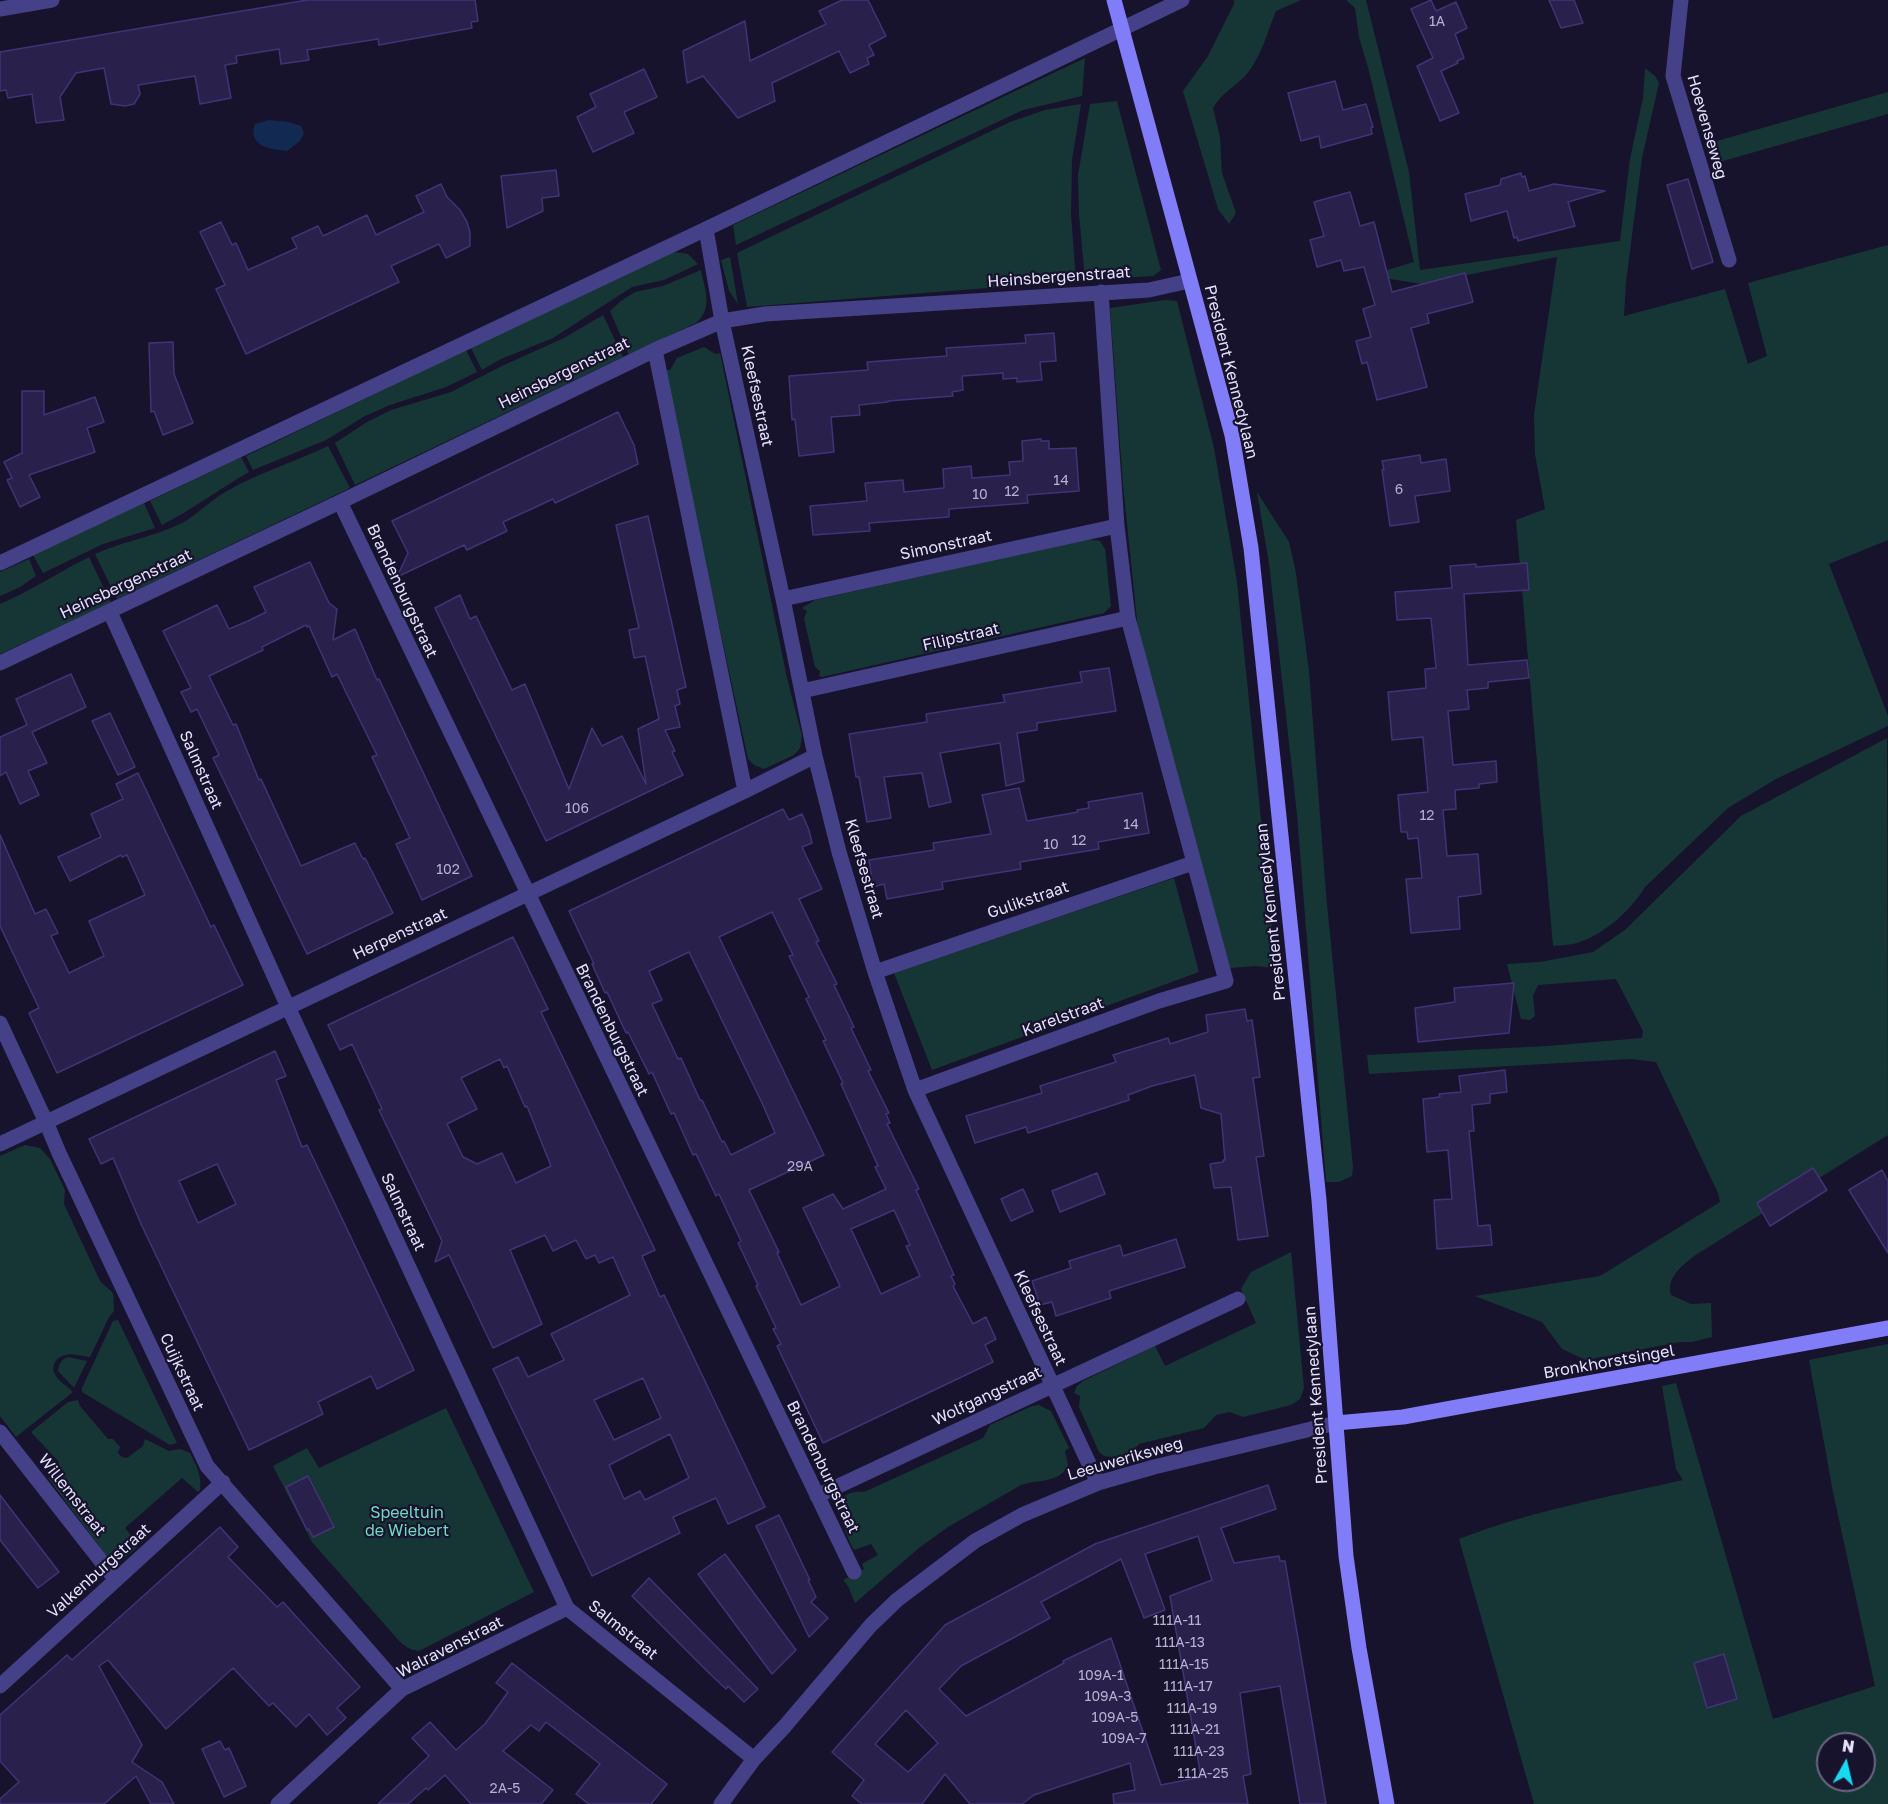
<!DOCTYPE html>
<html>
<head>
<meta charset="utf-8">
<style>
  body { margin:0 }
  #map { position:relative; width:1888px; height:1804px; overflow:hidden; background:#18132c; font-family:"Golos Text",sans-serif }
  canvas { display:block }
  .north { position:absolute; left:1816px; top:1732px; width:60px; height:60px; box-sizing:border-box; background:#18132c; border:2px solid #6a6580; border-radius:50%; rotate:8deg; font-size:16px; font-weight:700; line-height:24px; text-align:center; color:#e4e0fd }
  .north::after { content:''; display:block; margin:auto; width:21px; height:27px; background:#16d9f3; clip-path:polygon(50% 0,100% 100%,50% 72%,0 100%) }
</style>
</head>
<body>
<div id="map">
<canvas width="1888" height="1804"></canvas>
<div class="north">N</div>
</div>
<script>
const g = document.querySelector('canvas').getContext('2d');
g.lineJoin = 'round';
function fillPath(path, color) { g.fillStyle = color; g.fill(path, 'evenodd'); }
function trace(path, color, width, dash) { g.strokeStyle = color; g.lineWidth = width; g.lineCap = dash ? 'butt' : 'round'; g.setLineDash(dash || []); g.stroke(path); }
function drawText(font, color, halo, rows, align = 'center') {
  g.font = font + ' "Golos Text",sans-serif'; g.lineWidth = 4.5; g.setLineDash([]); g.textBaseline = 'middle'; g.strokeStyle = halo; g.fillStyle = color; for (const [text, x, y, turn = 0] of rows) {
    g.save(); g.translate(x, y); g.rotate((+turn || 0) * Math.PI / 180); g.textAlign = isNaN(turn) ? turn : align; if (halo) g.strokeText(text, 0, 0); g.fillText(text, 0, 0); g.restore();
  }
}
fillPath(new Path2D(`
  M1234 0H1301L1276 11C1267 33 1261 57 1246 75 1235 87 1221 93 1213 108L1220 137 1222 173 1236 213 1229 224 1218 209 1183 91 1208 56 1234 4Z
  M1346 0H1366L1409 172 1420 270 1620 241 1630 159 1643 98 1645 68 1655 76 1659 83 1642 158 1626 282 1624 316 1725 289 1748 364 1767 356 1748 283 1888 245V540L1829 564 1888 716V726L1776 779 1728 808 1645 887C1631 910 1604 935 1577 943 1570 945 1561 945 1553 946L1516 520 1545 509 1535 454 1534 415 1557 257 1422 284 1384 278 1387 270 1414 262 1369 71 1359 37 1355 8Z
  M1085 58 1082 96 1023 110 736 245 733 225Z
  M1888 92V114L1716 163 1710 143Z
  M1117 101 1161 270 1153 276 1085 280 1079 214 1078 175 1090 104Z
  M1081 104 1072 160 1071 214 1076 281 747 307 737 253 1010 122 1045 110Z
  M674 252 688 254 698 264 664 280 632 287 553 338 501 359 482 370 471 348Z
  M730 257 738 304 729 291 721 260Z
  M701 270C705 290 713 309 696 323L629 355 610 311 621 301 635 292 663 286Z
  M1165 300 1177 301 1214 448 1237 582 1276 968 1256 966 1230 968 1139 639 1123 485 1110 308Z
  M603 315 623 357 355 485 335 443 367 422 391 410 451 392 502 366 564 338Z
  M704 347 715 354 720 353 787 678 802 736 800 748 794 755 764 769 754 765 748 759 664 370H670L677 358Z
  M466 350 477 372 446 387 390 405 365 416 326 440 253 470 246 456Z
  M328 446 350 488 117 599 95 554C123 541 154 537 182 523 198 514 211 500 227 491 260 472 295 462 328 446Z
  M241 457 249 472C219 489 192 510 162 525L150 501Z
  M1257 492 1289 542 1296 573 1309 671 1326 894 1353 1167 1352 1176 1339 1182H1326L1297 814 1269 563Z
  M144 503 155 528 103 544 43 573 33 555Z
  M1088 539 1100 541 1105 549 1111 606 1104 613 822 677 819 676 820 671 815 667 804 618 807 611 802 608 815 600Z
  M89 557 111 603 0 654V604C31 591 59 572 89 557Z
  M29 559 36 576 20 587 0 596V572Z
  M1887 738 1888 1135 1694 1256C1682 1266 1666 1277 1671 1295L1691 1304 1711 1303 1712 1337 1692 1342H1680L1586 1360 1562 1349 1542 1322 1475 1296 1600 1276 1720 1202 1718 1193 1656 1062 1631 1059 1369 1074 1367 1055 1548 1046 1642 1038 1643 1031 1616 979 1538 985 1533 996 1535 1016 1530 1020 1521 1019 1507 964 1540 962 1593 952 1625 930 1741 816Z
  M1174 878 1199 972 932 1070 894 973Z
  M25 1145 40 1148 50 1159 65 1190 64 1204 100 1281C116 1297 113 1287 114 1311L109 1317 90 1357C78 1355 60 1350 54 1364 53 1369 53 1370 55 1374 58 1381 67 1386 73 1392L16 1437 0 1416V1156Z
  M1291 1252 1304 1388 1300 1399 1291 1405 1243 1417 1230 1412 1216 1415 1204 1428 1139 1444 1129 1455 1118 1458 1104 1456 1099 1452 1079 1407 1080 1396 1074 1393 1077 1386 1083 1381 1155 1346 1165 1366 1256 1323 1241 1289 1251 1272Z
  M118 1320 177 1443 170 1445 82 1392V1388L113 1321Z
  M1888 1344V1804H1534L1459 1539C1531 1511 1608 1497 1683 1480L1676 1469 1662 1386 1676 1383 1773 1719 1875 1686 1833 1492 1809 1360ZM1828 1744H1864V1780H1828Z
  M68 1357 87 1361 74 1388 58 1371C59 1363 61 1360 68 1357Z
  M78 1400 80 1406 108 1439H113L120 1447 118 1453 122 1457 127 1458 143 1446 145 1439 169 1451 180 1449 190 1453C196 1465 202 1476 200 1490L198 1492 182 1478 125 1528 139 1545C129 1556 121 1563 106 1555L48 1478 54 1477 59 1470V1462L31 1432 68 1402Z
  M1039 1405 1051 1411 1069 1448 1065 1451 1068 1465C1059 1484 1038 1479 1021 1485L948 1527 919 1548 855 1603 848 1586 843 1580 864 1569 862 1564 878 1555 871 1544 854 1550C845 1531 823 1489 864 1492L983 1438 990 1425 1032 1406Z
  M446 1408 534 1592 419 1651 410 1649 401 1643 312 1542 273 1466 307 1448 319 1468Z`), '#163635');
fillPath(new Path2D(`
  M269 120 289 122 301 126 304 133 300 141 287 151C271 149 247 147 255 124Z`), '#122951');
const building = new Path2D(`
  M307 0H475L478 21 471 22 472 28 379 45 378 39 307 50 309 60 281 64 279 49 236 56 237 63 225 65 231 98 200 104 195 76 138 85 140 94 134 104 125 106 111 104 104 68 76 73 60 97 64 120 36 123 32 94 8 98 6 90 0 91V52Z
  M842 0H868L886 36 869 45 874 55 867 58 869 64 850 73 839 51 772 83 775 101 738 118 703 76 687 83 683 51 745 21 750 61 826 24 819 11Z
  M1431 0 1436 11 1456 2 1467 28 1455 34 1464 58 1457 61 1458 63 1441 71 1459 113 1440 121 1417 66 1433 58 1411 9Z
  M1549 0H1574L1583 23 1561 28Z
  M644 69 657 97 624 112 634 133 593 152 577 117 596 107 590 94Z
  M1335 81 1343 110 1366 104 1373 127 1371 128 1372 134 1321 148 1319 136 1301 141 1288 93Z
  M556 170 559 196 542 198 543 211 507 228 501 176Z
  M1521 173 1522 177 1525 176 1529 191 1554 184 1605 191 1568 202 1575 226 1525 239 1518 241 1517 237 1514 238 1507 211 1471 221 1465 194 1500 185 1501 179Z
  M1688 179 1713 262 1692 269 1667 185Z
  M441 184 447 197 460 210 467 222 470 232V246L446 258 439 244 391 266 399 282 246 354 216 289 225 285 200 232 221 222 232 245 236 243 248 270 297 248 292 238 318 226 323 236 367 215 376 235 424 212 416 196Z
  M1350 192 1360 226 1374 222 1392 292 1465 273 1473 302 1427 314 1429 323 1411 328 1427 387 1377 400 1367 362 1362 364 1356 341 1371 337 1363 309 1375 305 1364 267 1344 271 1341 260 1317 267 1310 240 1324 236 1314 202Z
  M1054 333 1056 361 1040 362 1042 380 1017 382V378L1003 379V373L962 376 963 390 952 392 953 396 888 401V402L859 405 860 415 831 417 834 452 799 456 795 419 792 420 789 376 868 370 867 362 947 356 946 348 1026 343 1025 335Z
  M173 342 174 374 193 423 163 435 154 411 151 412 149 343Z
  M22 391H44V415L95 397 104 422 87 428 95 452 29 475 40 497 20 507 7 480 12 478 4 462 22 453Z
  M618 412 634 445 638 464 555 503 553 499 503 522 507 531 467 550 464 545 397 577 408 553 392 521Z
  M1041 439V441H1049V449L1076 448 1079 491 1027 495 1028 503 949 509V517L869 523 870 531 813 535 810 506 867 501 865 483 903 480 904 492 944 488 943 469 971 466 972 478 1010 475 1009 462 1023 461 1022 441Z
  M1420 455 1421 463 1446 459 1450 491 1415 496 1419 522 1390 526 1382 470H1384L1382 461Z
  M648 516 686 687 677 690 680 704 675 706 680 727 665 730 675 751 672 752 683 775 546 841 435 608 460 595 470 619 476 616 512 690 525 684 569 789 592 728 602 746 622 736 646 784 638 729 659 719 645 656 634 658 629 630 639 628 616 525Z
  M310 562 329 603 337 609 333 640 355 629 377 680 379 679 472 876 422 900 396 844 410 838 372 757 377 755 337 674 332 677 309 626 307 627 306 625 262 647 263 650 209 676 233 725 236 724 259 780 261 779 301 866 355 843 363 859 365 858 393 913 307 954 213 758 219 755 197 709 191 712 181 692 191 688 163 631 217 605 229 629 248 621 266 612 254 587Z
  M1527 563 1529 590 1464 594 1468 665 1527 660 1529 678 1488 682V688L1467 690 1469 709 1448 711 1453 765 1496 761 1497 782 1479 784V788L1455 790 1456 809 1443 810 1447 856 1478 854 1481 894 1458 897 1460 929 1411 933 1406 879 1422 878 1418 838 1408 839 1407 832H1401L1398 795 1428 792 1423 737 1392 740 1388 692 1426 688 1425 669 1436 668 1431 618 1397 620 1395 592 1452 588 1450 566 1476 564V567Z
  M1109 668 1116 711 1037 723V730L1017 733 1024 781 1006 786 1000 743 940 753 951 802 929 807 922 773 884 777 891 818 867 822 859 777H856L849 734 927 722 926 714 1005 702 1003 695 1082 682 1080 672Z
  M71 674 86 707 32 732 47 763 28 771 39 795 20 804 6 772 0 776V737L27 725 16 699Z
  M110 713 135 767 118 775 92 721Z
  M138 773 211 927 214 925 243 985 57 1073 29 1013 39 1008 0 926V835L35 914 46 909 58 933 51 936 69 973 104 956 89 921 145 895 127 855 122 857 121 855 70 881 58 857 101 837 91 814 123 799 116 784Z
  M1019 788 1027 821 1078 812 1077 810 1089 808 1088 802 1142 793 1149 833 1098 842 1099 849 1020 862 1021 869 942 882 943 889 887 899 884 884 873 887 869 860 934 850 933 843 991 834 982 795Z
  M783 809 789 820 802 814 809 830 812 843 802 847 822 889 799 899 819 941 816 942 837 984 834 985 854 1027 851 1028 871 1070 868 1071 889 1113 886 1114 890 1123 887 1124 919 1189 916 1190 954 1275 951 1276 955 1284 953 1286 973 1324 986 1317 996 1339 985 1345 993 1362 823 1443 777 1346 781 1344 773 1329 776 1328 756 1286 758 1285 738 1243 741 1241 719 1194 716 1196 696 1154 693 1155 674 1113 671 1114 652 1072 649 1074 628 1032 626 1033 607 992 605 993 592 964H594L569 911ZM772 912 793 955 789 956 809 997 806 999 826 1040 823 1041 843 1083 841 1084 878 1166 875 1167 886 1189 843 1209 833 1194 803 1208 840 1286 801 1305 777 1253 779 1252 749 1190 824 1155 719 937ZM689 952 763 1105 775 1133 731 1155 724 1141 722 1142 702 1100H700L681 1058 678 1059 652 1004 662 1000 649 971ZM894 1210 910 1245 906 1246 920 1276 881 1294 851 1229Z
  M513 937 548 1009 541 1012 655 1250 642 1256 660 1297 664 1295 765 1507 728 1524 716 1498 673 1517 680 1533 592 1576 493 1369 518 1357 528 1377 564 1360 551 1334 630 1295 613 1257 599 1263 595 1255 586 1259 576 1240 553 1251 545 1235 510 1250 542 1324 493 1348 449 1255 435 1262 442 1241 379 1110 382 1109 352 1044 340 1050 328 1025ZM500 1059 504 1068 507 1066 525 1107 527 1106 551 1166 516 1183 502 1153 477 1164 463 1157 447 1124 477 1109 461 1078ZM643 1378 661 1418 614 1440 594 1400ZM670 1434 689 1478 645 1500 640 1491 624 1499 609 1465Z
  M1514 983 1509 1033 1418 1042 1415 1008 1455 1002 1454 988Z
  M1245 1009 1247 1021 1252 1020 1260 1077 1253 1078 1264 1156 1256 1157 1268 1236 1238 1240 1231 1187 1214 1188 1210 1164 1223 1162V1160H1225L1221 1114 1201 1108 1195 1075 1152 1086 1128 1095 1129 1100 1028 1133 1026 1127 975 1143 966 1116 1042 1093 1040 1086 1116 1062 1113 1055 1168 1038 1170 1044 1208 1032 1206 1015Z
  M275 1051 286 1076 276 1080 302 1147 307 1145 414 1370 377 1389 371 1376 318 1402 323 1414 249 1450 141 1224 113 1158 101 1164 89 1139ZM217 1164 236 1204 198 1223 179 1181Z
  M1505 1070 1507 1092 1490 1094V1103L1472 1105 1474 1131H1469L1478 1226 1490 1225 1492 1245 1437 1249 1434 1200 1452 1199 1448 1150 1427 1152 1423 1099 1440 1097 1439 1094 1461 1092 1459 1076Z
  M1813 1168 1827 1190 1770 1226 1757 1203Z
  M1882 1170 1888 1181V1253L1849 1190Z
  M1097 1173 1105 1194 1060 1212 1052 1191Z
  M1023 1189 1033 1211 1011 1221 1001 1199Z
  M1176 1239 1185 1267 1109 1291 1111 1298 1056 1316 1052 1302 1040 1305 1032 1281 1071 1268 1069 1261 1120 1245 1123 1256Z
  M308 1476 334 1527 313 1537 309 1529 307 1530 286 1487Z
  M1268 1485 1276 1509 1221 1528 1234 1563 1279 1556 1280 1561H1285L1326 1804H1300L1280 1686 1240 1693 1251 1774 1243 1776 1248 1804H1114L1113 1794 1135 1790 1130 1763 1034 1795 1022 1804H970L945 1774 922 1804H862L852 1796 864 1780 832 1752 945 1625 1095 1544ZM1198 1536 1212 1580 1170 1596 1201 1777 1161 1785 1111 1638 1063 1661 1064 1663 966 1716 939 1689 961 1666 1050 1618 1041 1602 1121 1559 1144 1618 1165 1610 1145 1554ZM906 1710 938 1743 908 1772 875 1744Z
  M0 1495 59 1572 38 1588 0 1540Z
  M779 1515 810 1580H808L816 1597 811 1602 828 1618 809 1637 756 1526Z
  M220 1527 238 1547 228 1557 277 1607 283 1602 360 1687 337 1708 346 1718 327 1735 309 1714 296 1727 273 1703 269 1706 233 1668 166 1729 108 1660 99 1666 142 1745 132 1762 162 1782 174 1804H151L136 1776 104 1804H0V1799L19 1782 0 1761V1715L67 1655 72 1660Z
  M725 1554 796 1650 772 1674 698 1574Z
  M649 1578 758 1689 744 1702 728 1686 726 1689 708 1672 632 1596Z
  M1724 1654 1737 1699 1707 1708 1694 1663Z
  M512 1663 667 1784 651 1804H589L576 1794 600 1764 546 1722 539 1731 531 1725 503 1751 553 1790 541 1804H471L445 1775 428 1790 426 1788 408 1804H378L429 1756 412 1738 430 1722 456 1750 485 1724 508 1692 496 1683Z
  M220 1741 225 1750 229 1748 246 1786 224 1797 202 1749Z`);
fillPath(building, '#2a204c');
trace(building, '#423377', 1.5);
trace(new Path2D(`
  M1681 0 1673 76 1729 260
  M0 9 52 0
  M706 229 722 321 783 599 815 756 839 852 875 972 915 1090 1098 1483
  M655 350 745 791
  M340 502 854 1572
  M0 563 706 229 1182 0
  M783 599 1117 526
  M110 612 288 1007 567 1608 754 1759
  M0 663 340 502 655 350 722 321 765 314 1149 290 1189 281
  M802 691 1128 618
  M875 972 1193 863
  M0 1023 46 1122 59 1153 207 1466 402 1689
  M915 1090 1159 1001 1226 981 1128 618 1117 526 1101 292
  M0 1144 745 791 815 756
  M0 1432 116 1580
  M817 1496 1238 1299
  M0 1686 223 1482
  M278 1804 402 1689 567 1608
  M721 1804 754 1759 785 1726 871 1625 897 1600 975 1541 1022 1515 1098 1483 1154 1467 1336 1423`), '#454188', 15);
trace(new Path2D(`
  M1114 0 1232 435 1251 548 1319 1200 1346 1556 1359 1648 1387 1804
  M1336 1423 1403 1417 1888 1328`), '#817cf8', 15);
drawText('14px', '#b6b0d1', null, [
  ["1A",1437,22],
  ["14",1061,481],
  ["6",1399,490],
  ["12",1012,492],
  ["10",980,495],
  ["106",577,809],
  ["12",1427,816],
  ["14",1131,825],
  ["12",1079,841],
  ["10",1051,845],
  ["102",448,870],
  ["29A",800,1167],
  ["111A-11",1177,1621],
  ["111A-13",1180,1643],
  ["111A-15",1184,1665],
  ["109A-1",1101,1676],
  ["111A-17",1188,1687],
  ["109A-3",1108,1697],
  ["111A-19",1192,1709],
  ["109A-5",1115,1718],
  ["111A-21",1195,1730],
  ["109A-7",1124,1739],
  ["111A-23",1199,1752],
  ["111A-25",1203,1774],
  ["2A-5",505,1789]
]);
drawText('16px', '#e4e0fd', '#18132c', [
  ["Hoevenseweg",1707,127,74],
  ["Heinsbergenstraat",1059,277,-4],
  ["President Kennedylaan",1231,372,76],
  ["Heinsbergenstraat",564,373,-26],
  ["Kleefsestraat",757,396,78],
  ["Simonstraat",946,545,-12],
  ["Heinsbergenstraat",126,584,-25],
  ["Brandenburgstraat",402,591,65],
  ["Filipstraat",961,637,-13],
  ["Salmstraat",201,770,66],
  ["Kleefsestraat",864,869,74],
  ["Gulikstraat",1028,900,-19],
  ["President Kennedylaan",1271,912,-96],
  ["Herpenstraat",400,934,-25],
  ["Karelstraat",1063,1017,-20],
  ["Brandenburgstraat",612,1030,64],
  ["Salmstraat",403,1212,65],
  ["Kleefsestraat",1040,1318,65],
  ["Bronkhorstsingel",1609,1362,-10],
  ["Cuijkstraat",182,1372,65],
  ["President Kennedylaan",1316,1395,-94],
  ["Wolfgangstraat",987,1396,-25],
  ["Leeuweriksweg",1125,1459,-16],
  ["Brandenburgstraat",823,1467,64],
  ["Willemstraat",72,1495,52],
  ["Valkenburgstraat",99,1571,-42],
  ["Salmstraat",623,1630,39],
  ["Walravenstraat",450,1647,-27]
]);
drawText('16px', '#6ddcc2', '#18132c', [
  ["Speeltuin",407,1513],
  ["de Wiebert",407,1531]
]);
</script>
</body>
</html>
